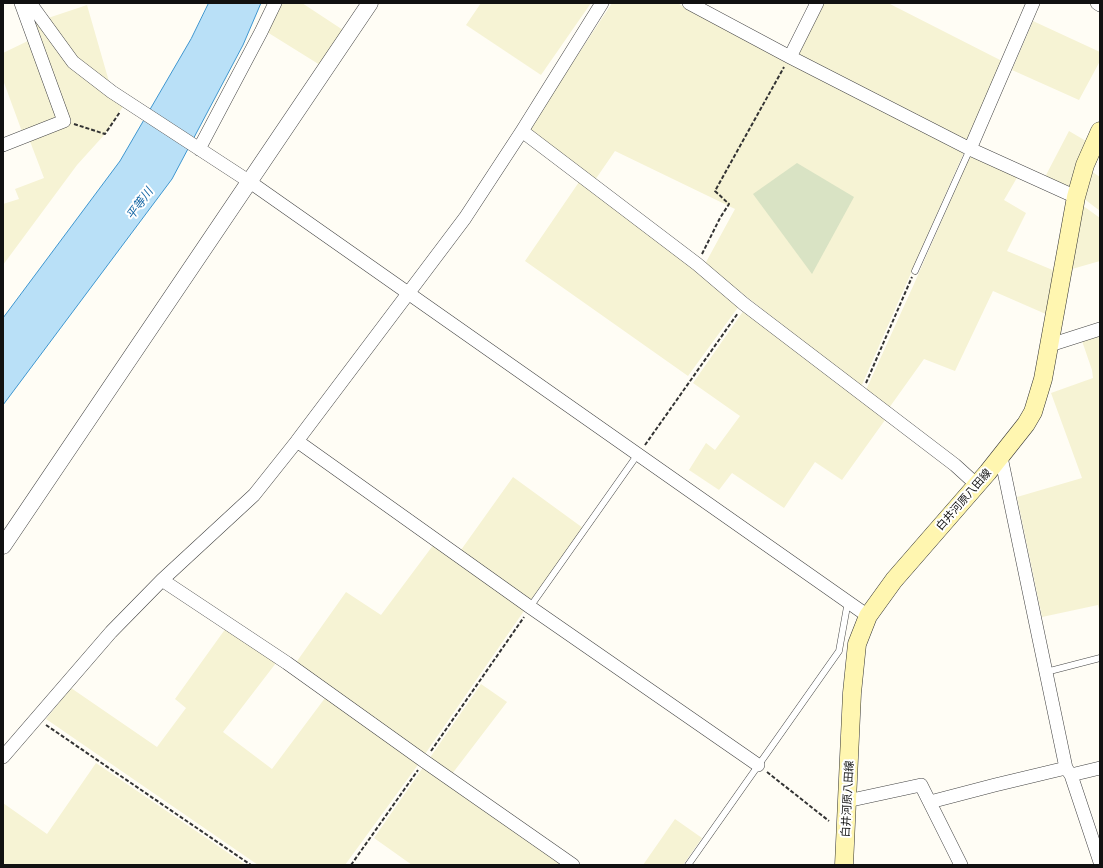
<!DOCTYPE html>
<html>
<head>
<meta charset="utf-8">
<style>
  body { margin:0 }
  #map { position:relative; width:1103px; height:868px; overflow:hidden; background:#fffdf5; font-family:"PT Serif",serif }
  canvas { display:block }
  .frame { position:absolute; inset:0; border:4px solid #111; pointer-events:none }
</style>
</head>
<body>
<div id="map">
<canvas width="1103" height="868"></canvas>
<div class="frame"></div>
</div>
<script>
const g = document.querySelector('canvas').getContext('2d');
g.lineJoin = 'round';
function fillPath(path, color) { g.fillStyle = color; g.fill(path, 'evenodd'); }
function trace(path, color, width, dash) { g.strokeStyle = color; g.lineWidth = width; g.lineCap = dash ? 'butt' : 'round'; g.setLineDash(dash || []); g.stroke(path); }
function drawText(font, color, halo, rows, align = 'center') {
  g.font = font + ' "PT Serif","Noto Sans JP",serif'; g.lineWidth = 4; g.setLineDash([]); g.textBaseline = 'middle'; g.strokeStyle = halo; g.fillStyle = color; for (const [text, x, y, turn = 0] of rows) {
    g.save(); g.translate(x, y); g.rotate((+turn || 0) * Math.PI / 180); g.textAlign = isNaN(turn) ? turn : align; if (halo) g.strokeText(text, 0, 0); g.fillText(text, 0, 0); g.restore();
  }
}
fillPath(new Path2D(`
  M21 3 42 20 87 5 112 92 126 102 105 134 77 165 3 265V204L19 199 15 189 44 178 28 136 24 137 3 80V53L34 38Z
  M282 3H302L343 30 320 65 267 32Z
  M481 3H591L541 75 466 25Z
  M612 3H677L965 150 861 387 705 264 735 209 615 151 595 180 529 129Z
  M823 3H888L1004 62 969 144 795 54Z
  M1033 21 1100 52V61L1079 100 1012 70Z
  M1069 131 1086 141 1071 189 1045 177Z
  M970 156 1018 176 1004 200 1026 213 1007 251 1055 271 1048 315 993 291 955 371 924 359 889 408 866 390 914 284Z
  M1091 171 1100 177V211L1083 198Z
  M579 182 674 253 739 306 688 376 525 261Z
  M1082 205 1100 218V261L1072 269Z
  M744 310 859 398 885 420 842 480 815 462 784 508 732 473 719 490 689 470 706 443 715 450 740 416 693 383Z
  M1100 335V613L1098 605 1042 617 1017 497 1082 478 1051 393 1093 378 1092 370 1082 341Z
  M513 477 583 528 530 601 461 550Z
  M434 544 526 608 423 757 295 664 346 592 381 615Z
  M226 628 276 663 223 732 272 769 325 698 420 762 345 865H258L46 719 71 688 157 747 186 708 175 699Z
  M481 684 507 702 452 774 429 759Z
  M96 763 246 865H3V803L47 834Z
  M424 766 565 865H412L374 838Z
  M675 819 702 838 683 865H643Z`), '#f6f3d4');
fillPath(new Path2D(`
  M797 163 854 197 812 274 753 194Z`), '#d9e3c4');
const water = new Path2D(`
  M209 3H261L243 45 172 179 3 405V318L120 161 191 39Z`);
fillPath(water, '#b9e0f7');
trace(water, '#3f96cf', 1);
const service = new Path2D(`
  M915 271 970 149
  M530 607 638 454
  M1046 672 1100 658
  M688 865 839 651 848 601`);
const minor = new Path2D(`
  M30 3 73 62 112 92 250 182 868 616
  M689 3 790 57 970 149 1076 197
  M1097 3 1100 5
  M790 57 817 3
  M522 131 697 264 744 304 955 465 977 485
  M3 145 64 121 21 3
  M199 149 261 32 275 3
  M970 149 1033 3
  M1050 345 1100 329
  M297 441 530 607 758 765
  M1001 457 1066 768 1071 775 1100 862
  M162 580 287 663 424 761 573 865
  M3 757 111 632 162 580 254 495 297 441 465 218 522 131 602 3
  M1071 775 1100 768
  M847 801 921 785 961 865
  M930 802 995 785 1066 768`);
const tertiary = new Path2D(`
  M3 546 370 3`);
const secondary = new Path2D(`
  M844 865 852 693 857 644 868 616 894 580 988 472 1026 424 1033 412 1043 379 1076 197 1085 165 1100 131`);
trace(service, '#444', 7);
trace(minor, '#444', 14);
trace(tertiary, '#444', 17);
trace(secondary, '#333', 19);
trace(new Path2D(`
  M74 124 105 134 120 112
  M702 254 720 218 729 204 715 191 784 67
  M866 383 912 277
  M645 445 738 313
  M46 725 251 865
  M431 751 524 617
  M767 772 829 821
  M351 865 418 770`), '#333', 2, [4, 2]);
trace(service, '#fff', 6);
trace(minor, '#fff', 13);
trace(tertiary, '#fff', 16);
trace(secondary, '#fff6b0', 18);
drawText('11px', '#111', '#fff', [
  ["白井河原八田線",964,500,-49],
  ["白井河原八田線",848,799,-87]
]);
drawText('italic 12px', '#1768a6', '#fff', [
  ["平等川",140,204,-54]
]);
</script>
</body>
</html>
